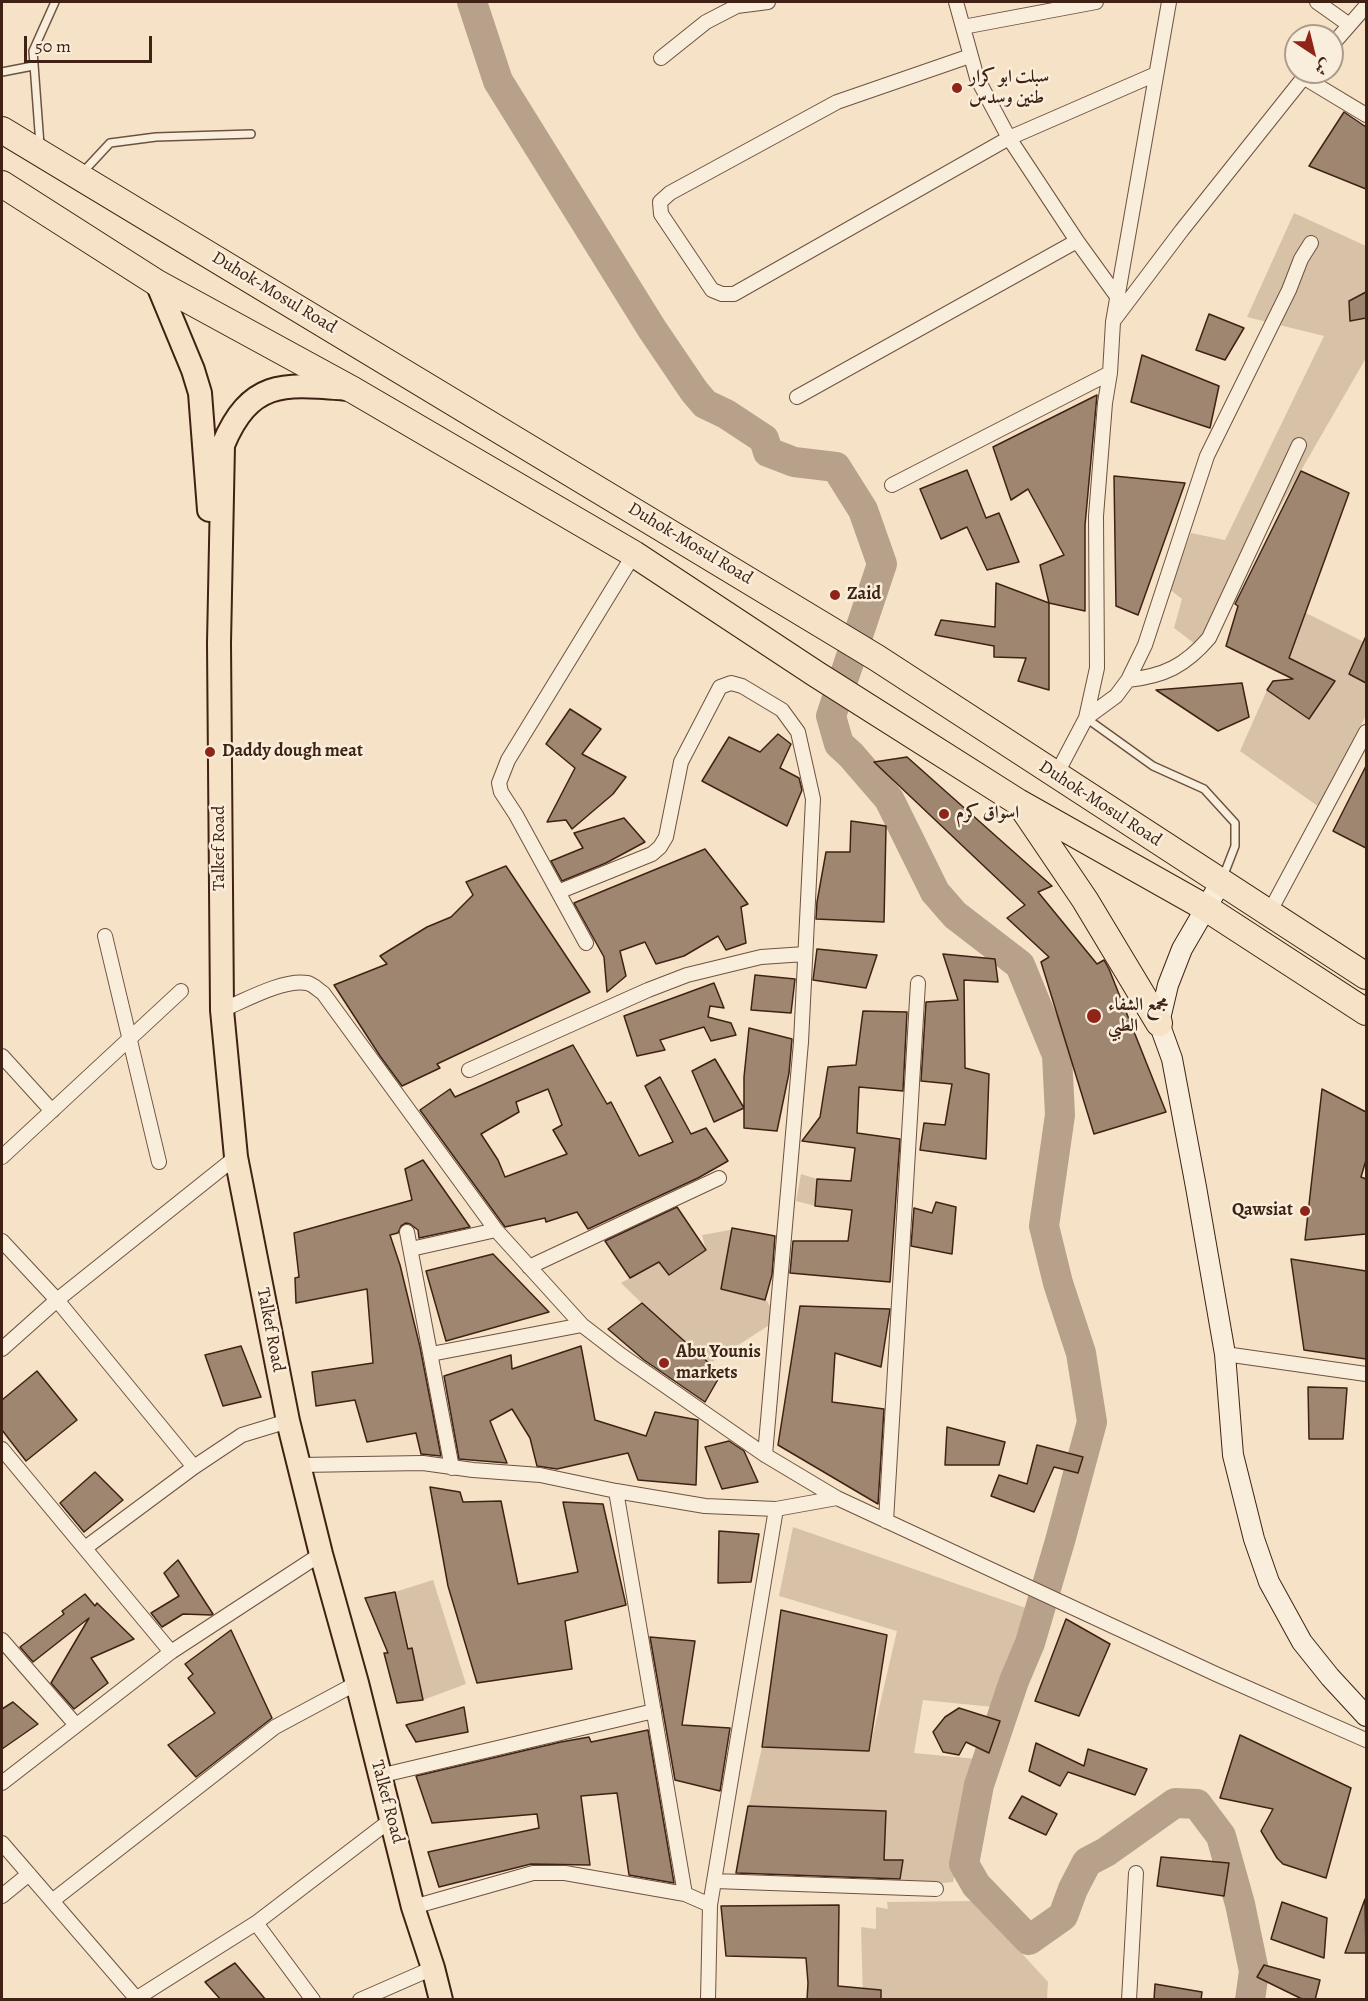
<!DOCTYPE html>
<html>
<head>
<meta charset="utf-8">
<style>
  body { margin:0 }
  #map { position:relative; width:1368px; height:2001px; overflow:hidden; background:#f6e3c7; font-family:Alegreya,Amiri,serif }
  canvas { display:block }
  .frame { position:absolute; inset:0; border:3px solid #3f2213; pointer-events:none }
  .north { position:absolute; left:1284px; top:24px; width:60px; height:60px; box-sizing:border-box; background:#f9eddb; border:2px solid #af9c8b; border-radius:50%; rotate:145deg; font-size:16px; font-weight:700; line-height:24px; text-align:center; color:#3f2213 }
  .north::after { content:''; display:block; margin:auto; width:21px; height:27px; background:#8f2418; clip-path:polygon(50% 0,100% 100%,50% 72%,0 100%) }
  .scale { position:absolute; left:24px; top:36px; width:128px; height:27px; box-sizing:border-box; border:3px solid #3f2213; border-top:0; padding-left:8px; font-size:18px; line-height:21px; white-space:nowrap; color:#3f2213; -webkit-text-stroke:4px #f9eddb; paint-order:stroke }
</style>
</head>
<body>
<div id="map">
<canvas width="1368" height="2001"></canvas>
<div class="frame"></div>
<div class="north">ش</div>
<div class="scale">50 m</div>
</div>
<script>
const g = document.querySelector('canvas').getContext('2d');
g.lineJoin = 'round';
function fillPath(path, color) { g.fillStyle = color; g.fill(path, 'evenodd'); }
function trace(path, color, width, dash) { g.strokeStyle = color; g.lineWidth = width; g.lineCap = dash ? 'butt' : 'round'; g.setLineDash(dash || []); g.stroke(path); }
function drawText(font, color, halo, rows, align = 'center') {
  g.font = font + ' Alegreya,Amiri,serif'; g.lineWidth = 5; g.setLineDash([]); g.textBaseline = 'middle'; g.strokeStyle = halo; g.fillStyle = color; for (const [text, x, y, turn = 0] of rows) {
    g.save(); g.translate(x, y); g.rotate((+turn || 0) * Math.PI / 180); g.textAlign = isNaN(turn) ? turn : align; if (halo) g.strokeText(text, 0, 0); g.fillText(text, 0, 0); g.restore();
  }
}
fillPath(new Path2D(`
  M1294 213 1366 246V358L1199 647 1174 628 1182 599 1169 589 1191 533 1225 540 1324 336 1247 317Z
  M1306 613 1364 642 1349 674 1366 683V715L1319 807 1240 751 1267 690 1308 719 1334 682 1288 657Z
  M801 1174 817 1179 815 1206 796 1201Z
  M735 1229 724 1290 767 1301 777 1320 706 1366 621 1283 659 1262 670 1275 706 1250 702 1235Z
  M793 1527 1026 1608 993 1707 923 1700 914 1753 977 1759 953 1882 899 1888 902 1869H883L747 1814 762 1747 869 1751 897 1631 779 1596Z
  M433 1580 466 1684 423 1700 395 1592Z
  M974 1901 1048 1982 1047 1999H863L861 1927 876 1929V1907L888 1909 887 1902Z`), '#d7c2a8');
trace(new Path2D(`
  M472 2 498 81 652 329 694 391 705 404 726 414 764 439 768 452 794 462 836 467 863 510 882 564 831 716 839 744 851 755 889 799 935 892 955 915 1020 965 1057 1055 1060 1115 1044 1226 1058 1283 1081 1353 1092 1422 1060 1541 1030 1643 1014 1681 979 1785 964 1864 976 1885 1029 1940 1063 1916 1073 1889 1087 1862 1106 1852 1175 1803 1197 1804 1221 1836 1240 1904 1254 1971 1250 2000`), '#b8a18a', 30);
const building = new Path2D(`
  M1344 112 1366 127V189L1309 166Z
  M1366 292V318L1350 321 1349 301Z
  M1209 314 1244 328 1225 360 1196 350Z
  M1142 355 1219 386 1210 428 1131 402Z
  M1097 395 1085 525V611L1049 603 1040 565 1064 555 1028 489 1011 500 993 447Z
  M967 470 986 518 999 513 1019 562 987 570 967 527 941 539 920 489Z
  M1301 471 1349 493 1289 658 1335 681 1309 719 1267 690 1273 681 1293 679 1226 646 1238 606 1235 604Z
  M1114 476 1185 483 1138 615 1116 606Z
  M996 583 1049 603V690L1018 681 1026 658 994 657V646L935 635 941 620 995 627Z
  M1366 636V683L1349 674Z
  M1242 683 1249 717 1218 731 1156 690Z
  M570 709 601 729 582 754 626 777 613 794 572 829 566 820 547 822 575 768 546 744Z
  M778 734 791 744 780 768 799 778 802 790 787 826 702 781 729 737 760 752Z
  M907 757 1052 886 1038 892 1097 964 1104 960 1109 969 1166 1112 1094 1134 1041 962 1049 957 1007 918 1025 905 874 762Z
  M1366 766V848L1333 831Z
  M624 818 645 842 606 863 562 881 551 861 583 848 574 833Z
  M851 821 886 826 884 922 816 919 817 902 826 852H850Z
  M705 849 748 904 741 907 746 943 726 950 718 936 684 956 656 964 645 942 620 951 626 976 607 992 604 957 574 903Z
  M506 866 590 992 437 1064 440 1068 402 1086 380 1056 334 985 387 964 380 956 427 927 451 917 473 895 466 882Z
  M817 949 877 955 866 988 813 980Z
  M943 954 995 959 998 982 964 980 965 1068 989 1074 986 1159 920 1150 924 1123 945 1125 952 1084 921 1081 926 1002 958 1000Z
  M755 975 795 979 791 1013 751 1010Z
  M714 983 724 1008 710 1006 708 1017 731 1023 736 1035 711 1041 704 1027 660 1040 665 1050 637 1056 624 1016Z
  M863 1011 907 1012 903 1091 859 1087 857 1133 900 1139 890 1282 790 1273 793 1241H848L852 1210 815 1206 817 1179 851 1181 855 1148 802 1141 820 1117 828 1067 856 1065Z
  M749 1028 792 1039 789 1073 777 1131 744 1128V1077Z
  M573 1045 607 1104 611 1102 639 1156 673 1142 645 1086 660 1077 691 1134 706 1128 728 1161 698 1178 588 1229 577 1212 546 1222 545 1218 505 1227 420 1110 450 1089 455 1097ZM548 1089 562 1125 553 1130 567 1154 505 1177 498 1160 481 1134 519 1112 516 1102Z
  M715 1059 744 1108 714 1122 692 1071Z
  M1322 1089 1366 1112V1160L1361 1177 1366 1179V1234L1305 1240Z
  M423 1160 470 1227 419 1238 418 1230 410 1224 406 1223 401 1226 398 1233 390 1235 400 1265 420 1347 441 1456 421 1454 416 1433 367 1442 355 1400 316 1406 312 1372 373 1363 367 1289 296 1303 295 1278 299 1277 294 1233 412 1200 405 1169Z
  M936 1202 956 1207 952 1254 911 1246 914 1208 932 1213Z
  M677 1207 706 1250 669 1275 659 1262 630 1278 605 1241Z
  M732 1228 775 1236 772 1275 765 1300 721 1289Z
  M493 1254 549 1312 446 1341 426 1271Z
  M1291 1259 1366 1271V1359L1304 1350Z
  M642 1303 721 1374 705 1402 644 1360 608 1329Z
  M800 1306 890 1309 881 1367 835 1353 832 1402 884 1409 878 1504 778 1445Z
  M241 1346 261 1397 223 1406 205 1355Z
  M581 1346 595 1420 646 1436 655 1412 698 1420 696 1485 638 1480 628 1453 557 1469 537 1466 530 1438 512 1409 490 1421 507 1463 459 1459 444 1376 511 1355 512 1369Z
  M37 1371 77 1420 26 1461 2 1430V1400Z
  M1308 1387 1347 1388 1343 1439H1309Z
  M947 1427 1005 1442 999 1465H945Z
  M729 1441 744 1451 758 1482 722 1489 705 1447Z
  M1037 1445 1083 1457 1078 1473 1054 1467 1034 1512 991 1496 999 1475 1027 1484Z
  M95 1472 123 1500 84 1532 60 1503Z
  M430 1487 460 1492 463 1502 501 1501 518 1584 578 1572 563 1502 603 1504 626 1605 565 1621 572 1669 477 1683 448 1586Z
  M719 1531 759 1534 751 1582 718 1583Z
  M178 1560 213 1614 211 1615 183 1614 162 1627 151 1613 179 1596 164 1573Z
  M395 1592 408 1649 412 1648 423 1700 397 1703 384 1653H388L365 1598Z
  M85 1594 95 1606 97 1603 134 1639 91 1658 108 1683 74 1709 51 1683 89 1618 33 1662 20 1647 64 1614 62 1611Z
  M781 1610 887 1635 869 1751 762 1747Z
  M1066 1619 1110 1644 1079 1716 1035 1701Z
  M231 1630 272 1718 196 1777 168 1745 215 1713 188 1678 193 1674 185 1664Z
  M650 1637 695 1641 682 1725 730 1728 720 1791 675 1780Z
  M13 1702 38 1724 2 1749V1709Z
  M464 1707 468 1732 416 1742 406 1725Z
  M959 1708 1000 1721 989 1753 966 1742 959 1755 943 1752 933 1732 945 1717Z
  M648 1730 674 1883 629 1875 617 1793 581 1796 590 1865 531 1864 439 1887 428 1852 539 1828 537 1814 432 1823 416 1776 561 1742 589 1737 591 1742Z
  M1240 1735 1351 1788 1326 1878 1283 1864 1277 1858 1261 1831 1273 1809 1220 1798Z
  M1036 1743 1084 1766 1088 1749 1147 1769 1135 1795 1068 1772 1060 1786 1029 1771Z
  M1022 1796 1057 1814 1046 1835 1009 1818Z
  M748 1806 886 1811 884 1860H903L900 1879 736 1873Z
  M1161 1857 1229 1863 1224 1896 1157 1886Z
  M1365 1899 1366 1953H1345Z
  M1282 1902 1327 1918 1324 1958 1271 1939Z
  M839 1905 838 1986 881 1990V2000H807L808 1983 806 1958 726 1956 721 1906Z
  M235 1963 266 2000H221L205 1982Z
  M1264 1965 1320 1980 1315 2000H1304L1257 1977Z
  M1155 1984 1202 1992 1201 2000H1154Z`);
fillPath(building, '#9e8671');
trace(building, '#3f2213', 1.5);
const lane = new Path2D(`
  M2 72 33 66
  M40 145 33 51 55 2
  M83 172 110 143 156 137 251 134
  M1086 718 1153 766 1204 789 1235 823V846L1223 877`);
const street = new Path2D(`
  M956 2 977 78 1009 138 1077 241 1116 295
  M1317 2 1348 24
  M963 27 1096 2
  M1332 45 1366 6
  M970 56 837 102 670 193 660 202 661 214 712 290 722 294H734L1009 138 1156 74
  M661 58 706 22 737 6 768 2
  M1303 77 1366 115
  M1114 320 1182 230 1308 72
  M797 397 1077 241
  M892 485 1110 373
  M1128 680C1164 676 1185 666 1209 638L1299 445
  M1086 718 1116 696 1128 680 1145 645 1207 456 1289 290 1301 259 1311 243
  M1056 775 1086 718 1097 668 1096 516 1105 403 1110 373 1113 322 1169 2
  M558 892 652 854 660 847 666 837 681 762 720 687 731 683 742 686 782 710 798 732 813 799 801 1042 765 1455
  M1269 913 1366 732
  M105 936 159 1162
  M586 943 516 815 501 792 499 783 508 760 634 554
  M222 1010C244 1001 283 979 307 983 313 984 318 990 323 993L496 1230 582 1325 621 1355 765 1455 837 1498 1218 1675 1366 1740
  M2 1056 52 1111
  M469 1070 648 990 687 975 761 957 805 954
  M2 1157 181 991
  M407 1232 452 1468
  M2 1241 57 1300 194 1467
  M411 1249 496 1230
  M529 1267 719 1178
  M2 1349 57 1300 236 1157
  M431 1354 582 1325
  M1225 1354 1366 1374
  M2 1449 171 1652
  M300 1465 423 1463 473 1470 540 1475 616 1491 705 1506 776 1509 837 1498
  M616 1491 685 1894
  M886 1521 918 983
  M85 1548 194 1467 242 1435 288 1421
  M2 1640 76 1725
  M379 1776 654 1711
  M2 1783 171 1652 321 1554
  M2 1843 136 1998
  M715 1881 936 1889
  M2 1896 29 1874
  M52 1901 275 1727 357 1683
  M413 1907 533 1873H565L685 1894 710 1905
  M256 1923 313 2000
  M134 2000 256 1923 392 1819
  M360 2000 433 1968
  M708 2000 710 1905 776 1509
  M1129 2000 1136 1873`);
const secondary = new Path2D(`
  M1221 882 1182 949 1168 985 1159 1023 1172 1059 1196 1187 1225 1354 1233 1455 1254 1539 1269 1582 1302 1642 1330 1677 1366 1716`);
const primary = new Path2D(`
  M157 283 193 370 200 393 209 510
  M349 389C286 384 251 378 223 445L219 643 222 1010 236 1157 288 1421 321 1554 357 1683 413 1907 433 1968 441 2000`);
const highway = new Path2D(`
  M2 130 877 658 1366 976
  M2 184 157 283 353 390 634 554 816 674 1018 802 1206 908 1366 1012
  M1022 807 1085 900 1159 1023`);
trace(lane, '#6d5240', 10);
trace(street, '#6d5240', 16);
trace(secondary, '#3f2213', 22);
trace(primary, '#3f2213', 26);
trace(highway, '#3f2213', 28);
trace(lane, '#f9eddb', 7);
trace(street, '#f9eddb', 14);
trace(secondary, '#f9eddb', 20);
trace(primary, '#f6e3c7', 22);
trace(highway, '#f6e3c7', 26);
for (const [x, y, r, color] of [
  [957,88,6,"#8f2418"],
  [835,595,6,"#8f2418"],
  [210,752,6,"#8f2418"],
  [944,814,6,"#8f2418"],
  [1094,1016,8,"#8f2418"],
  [1305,1211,6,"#8f2418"],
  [664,1363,6,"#8f2418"]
]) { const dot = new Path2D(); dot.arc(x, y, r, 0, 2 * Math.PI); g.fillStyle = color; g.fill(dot); trace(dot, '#f9eddb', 2); }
drawText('bold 18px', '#3f2213', '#f9eddb', [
  ["سبلت ابو كرار",969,78],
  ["طنين وسدس",969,99],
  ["Zaid",847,595],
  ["Daddy dough meat",222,752],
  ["اسواق كرم",956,814],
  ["مجمع الشفاء",1108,1006],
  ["الطبي",1108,1027],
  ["Qawsiat",1293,1211,"right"],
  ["Abu Younis",676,1353],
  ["markets",676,1374]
], 'left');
drawText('18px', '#3f2213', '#f9eddb', [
  ["Duhok-Mosul Road",274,293,31],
  ["Duhok-Mosul Road",690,544,31],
  ["Duhok-Mosul Road",1100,804,33],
  ["Talkef Road",220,848,-90],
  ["Talkef Road",270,1330,79],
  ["Talkef Road",387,1802,75]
]);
</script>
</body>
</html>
